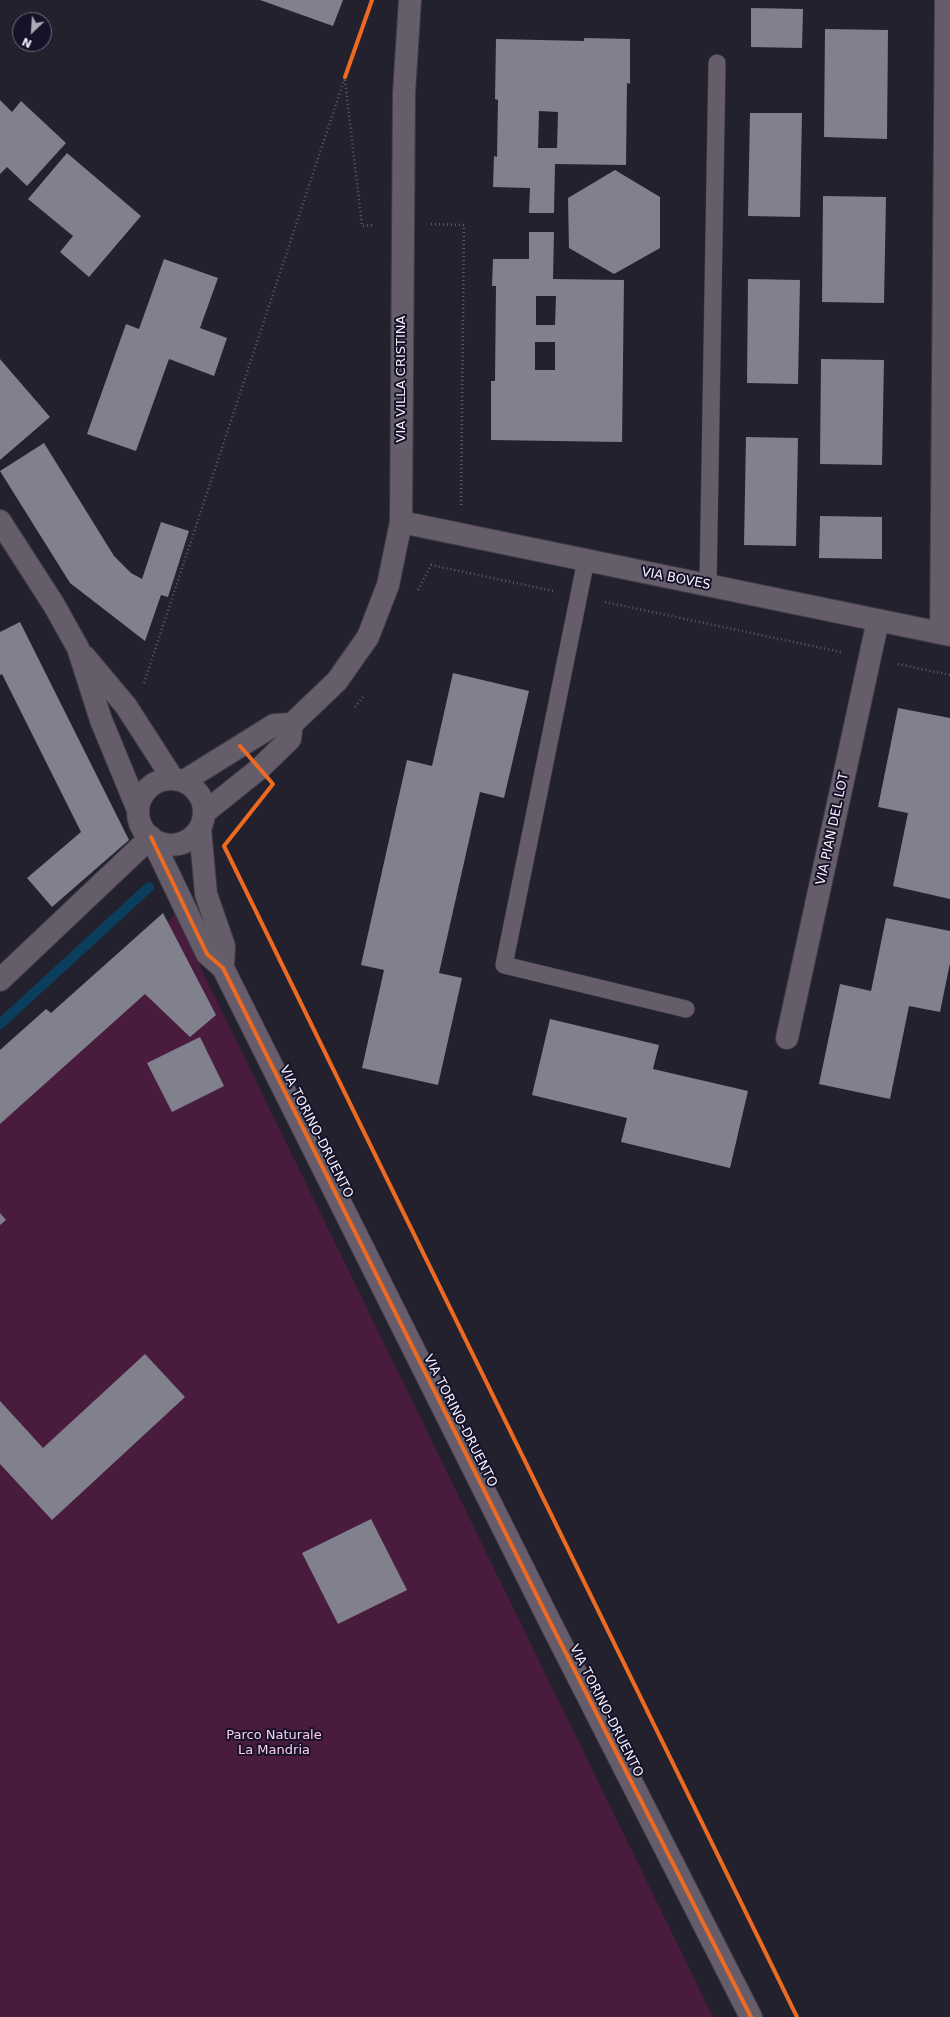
<!DOCTYPE html>
<html>
<head>
<meta charset="utf-8">
<style>
  body { margin:0 }
  #map { position:relative; width:950px; height:2017px; overflow:hidden; background:#24212e; font-family:"DejaVu Sans",sans-serif }
  canvas { display:block }
  .north { position:absolute; left:12px; top:12px; width:40px; height:40px; box-sizing:border-box; background:#171229; border:1px solid #6f6c7d; border-radius:50%; rotate:205deg; font-size:11px; font-weight:700; line-height:16px; text-align:center; color:#f3f2fc }
  .north::after { content:''; display:block; margin:auto; width:14px; height:18px; background:#aba9b4; clip-path:polygon(50% 0,100% 100%,50% 72%,0 100%) }
</style>
</head>
<body>
<div id="map">
<canvas width="950" height="2017"></canvas>
<div class="north">N</div>
</div>
<script>
const g = document.querySelector('canvas').getContext('2d');
g.lineJoin = 'round';
function fillPath(path, color) { g.fillStyle = color; g.fill(path, 'evenodd'); }
function trace(path, color, width, dash) { g.strokeStyle = color; g.lineWidth = width; g.lineCap = dash ? 'butt' : 'round'; g.setLineDash(dash || []); g.stroke(path); }
function drawText(font, color, halo, rows, align = 'center') {
  g.font = font + ' "DejaVu Sans",sans-serif'; g.lineWidth = 4; g.setLineDash([]); g.textBaseline = 'middle'; g.strokeStyle = halo; g.fillStyle = color; for (const [text, x, y, turn = 0] of rows) {
    g.save(); g.translate(x, y); g.rotate((+turn || 0) * Math.PI / 180); g.textAlign = isNaN(turn) ? turn : align; if (halo) g.strokeText(text, 0, 0); g.fillText(text, 0, 0); g.restore();
  }
}
fillPath(new Path2D(`
  M175 915 713 2017H0V1073Z`), '#491c3d');
trace(new Path2D(`
  M0 1024 149 887`), '#0b3e5c', 10);
fillPath(new Path2D(`
  M260 0H343L333 26Z
  M751 8 803 9 802 48 751 47Z
  M825 29 888 30 887 139 824 137Z
  M584 38 630 39V84L627 83 626 165 555 164 554 213H529L530 188 493 187 494 156 497 157 498 100 495 99 496 39 584 41ZM539 111 558 112 557 148H538Z
  M0 100 12 112 21 101 66 143 27 186 7 167 0 174Z
  M750 113H802L800 217 748 216Z
  M67 153 141 216 89 277 60 252 73 236 28 199Z
  M615 170 660 197V248L614 274 569 248 568 198Z
  M823 196 886 197 884 303 822 302Z
  M529 232H554L553 279 624 280 622 442 491 440V381H495L496 286H492L493 259H529ZM536 296H556L555 325H536ZM535 342H555V370H535Z
  M164 259 218 278 200 328 227 338 214 376 169 359 136 451 87 434 126 324 139 329Z
  M748 279 800 280 798 384 747 383Z
  M0 359 50 417 0 460Z
  M821 359 884 360 882 465 820 464Z
  M746 437 798 438 796 546 744 545Z
  M44 443 114 556 131 573 142 579 161 522 189 531 168 597 161 595 145 641 70 583 0 471Z
  M820 516 882 517V559L819 558Z
  M20 622 129 840 52 907 27 878 81 832 2 674 0 675V632Z
  M453 673 529 691 504 798 480 792 439 973 462 978 438 1085 362 1068 384 970 361 965 407 760 432 766Z
  M898 708 950 718V899L893 886 908 813 878 807Z
  M163 913 216 1015 190 1037 145 994 0 1124V1050L46 1009 51 1013Z
  M886 918 950 931V963L940 1012 909 1006 890 1099 819 1084 840 984 871 991Z
  M550 1019 659 1045 653 1069 748 1091 730 1168 621 1142 627 1118 532 1095Z
  M200 1037 224 1086 172 1112 147 1063Z
  M0 1213 6 1220 0 1225Z
  M145 1354 185 1397 52 1520 0 1464V1401L43 1448Z
  M371 1519 407 1590 338 1624 302 1553Z`), '#80818d');
const service = new Path2D(`
  M586 560 504 965 686 1009
  M708 585 717 63`);
const minor = new Path2D(`
  M401 522 950 635
  M941 633 946 0
  M787 1038 878 620`);
const tertiary = new Path2D(`
  M0 521 54 605 78 648 101 720 138 810
  M85 657 126 706 173 779
  M138 812a33 33 0 1 1 66 0a33 33 0 1 1-66 0Z
  M184 781 274 725 292 724
  M204 813 259 769 290 739 292 724 337 681 368 637 388 585 401 522 404 93 410 0
  M200 828 206 894 224 946 223 968
  M151 837 207 954 223 968 548 1618 751 2017
  M0 980 151 837`);
trace(service, '#3e3b46', 18);
trace(minor, '#3e3b46', 24);
trace(tertiary, '#3e3b46', 24);
trace(new Path2D(`
  M345 80 362 226 374 225
  M431 224 464 225 461 505
  M418 590 431 565 553 591
  M605 602 841 652
  M898 664 950 675
  M144 683 345 77
  M355 707 364 696
  M231 837 244 821
  M234 867 797 2017`), '#5f5a64', 2.5, [1, 3]);
trace(service, '#655d6a', 17);
trace(minor, '#655d6a', 22);
trace(tertiary, '#655d6a', 22);
trace(new Path2D(`
  M345 77 372 0
  M240 746 273 784 224 846 797 2017
  M151 837 207 954 223 968 548 1618 751 2017`), '#ed6a23', 4);
drawText('13px', '#f3f2fc', '#171229', [
  ["VIA VILLA CRISTINA",402,379,-90],
  ["VIA BOVES",676,579,11],
  ["VIA PIAN DEL LOT",833,829,-78],
  ["VIA TORINO-DRUENTO",316,1132,63],
  ["VIA TORINO-DRUENTO",460,1421,63],
  ["VIA TORINO-DRUENTO",606,1711,63]
]);
drawText('13px', '#fbcde9', '#171229', [
  ["Parco Naturale",274,1736],
  ["La Mandria",274,1751]
]);
</script>
</body>
</html>
